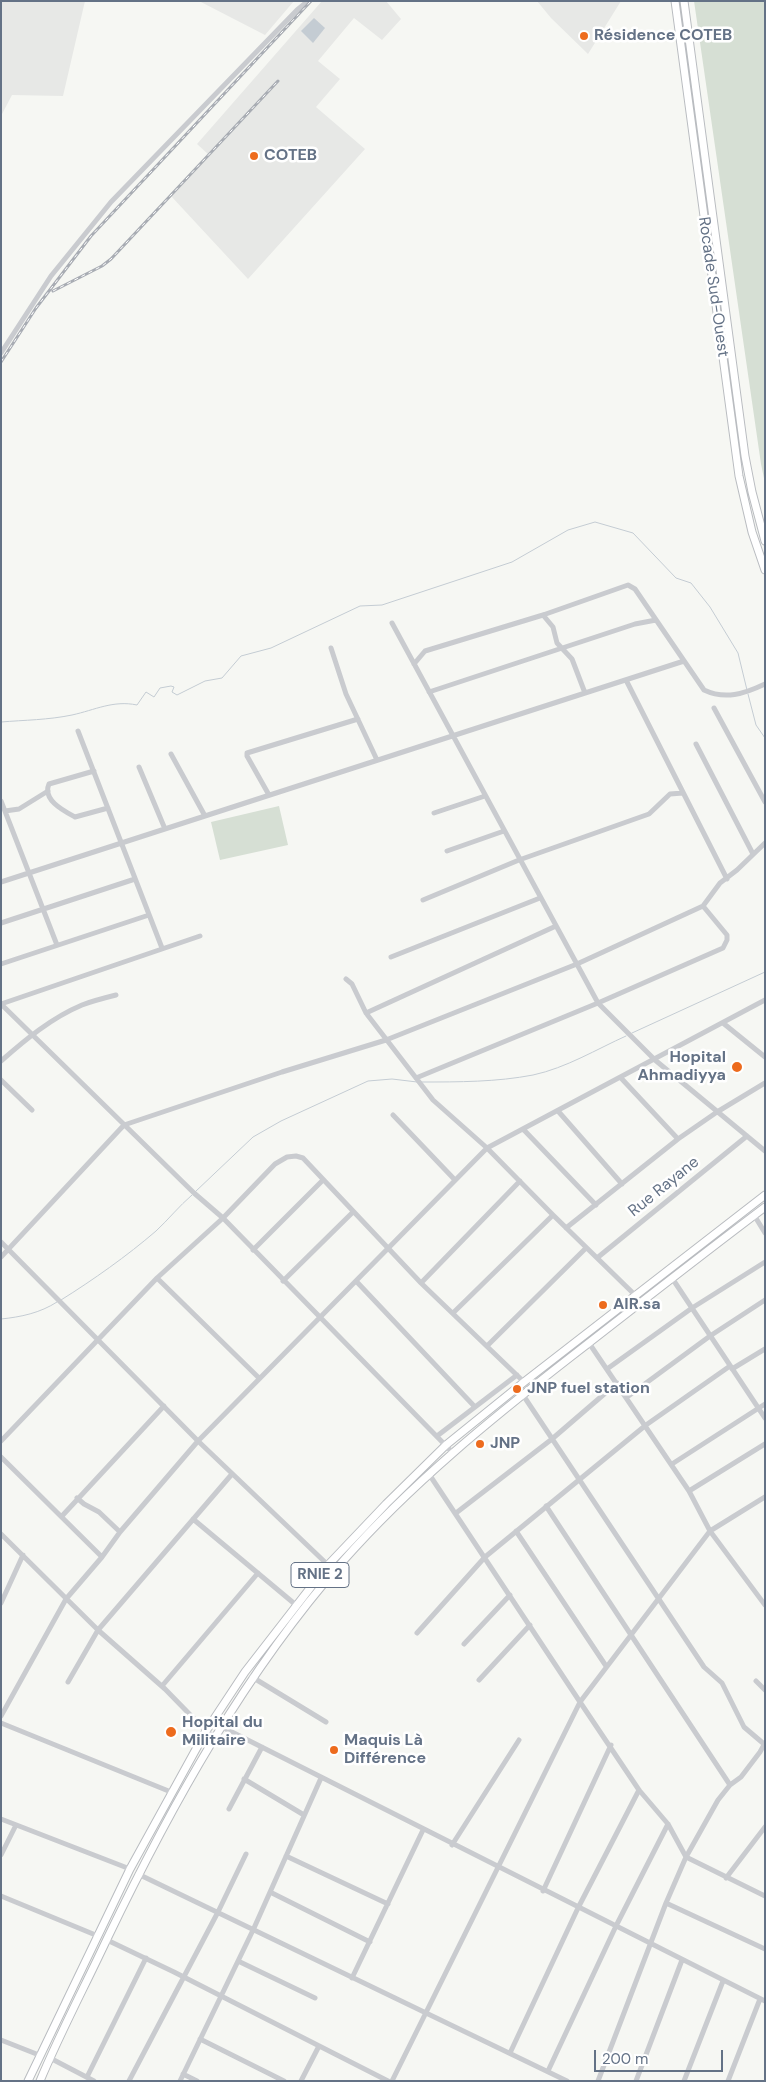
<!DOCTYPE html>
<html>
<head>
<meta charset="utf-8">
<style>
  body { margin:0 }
  #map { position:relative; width:766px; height:2082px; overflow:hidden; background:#f6f7f3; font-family:"DM Sans",sans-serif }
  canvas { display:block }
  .frame { position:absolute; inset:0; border:2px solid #647286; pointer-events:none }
  .scale { position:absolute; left:594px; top:2050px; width:129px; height:22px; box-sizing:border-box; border:2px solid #647286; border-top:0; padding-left:6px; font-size:15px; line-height:18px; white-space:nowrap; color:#647286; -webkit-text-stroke:4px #fff; paint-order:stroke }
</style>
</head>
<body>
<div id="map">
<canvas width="766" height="2082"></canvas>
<div class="frame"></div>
<div class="scale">200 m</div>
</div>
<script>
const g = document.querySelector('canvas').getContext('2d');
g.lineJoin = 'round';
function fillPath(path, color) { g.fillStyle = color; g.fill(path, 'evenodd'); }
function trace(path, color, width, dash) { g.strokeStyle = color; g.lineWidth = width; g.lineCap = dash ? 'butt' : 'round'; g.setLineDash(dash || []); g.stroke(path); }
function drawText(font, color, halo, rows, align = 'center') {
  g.font = font + ' "DM Sans",sans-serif'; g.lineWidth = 5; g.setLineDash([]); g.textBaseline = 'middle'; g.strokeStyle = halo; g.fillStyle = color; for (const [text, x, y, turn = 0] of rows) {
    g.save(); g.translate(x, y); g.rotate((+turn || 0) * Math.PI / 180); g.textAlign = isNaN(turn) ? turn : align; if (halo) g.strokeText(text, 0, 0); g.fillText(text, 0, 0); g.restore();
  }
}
fillPath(new Path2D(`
  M1 1H85L63 96 12 95 1 116Z
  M199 1H294L265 35Z
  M322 1H386L401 19 382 40 354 18 318 61 340 79 316 107 365 149 248 279 171 196 209 155 197 144Z
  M537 1H621L588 54 551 18Z`), '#e7e8e6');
fillPath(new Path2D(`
  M694 1H765V483L761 464Z
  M279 806 288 845 220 860 211 822Z`), '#d6dfd4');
fillPath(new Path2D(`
  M314 18 325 28 313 43 301 31Z`), '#c4ccd3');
trace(new Path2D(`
  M748 694 756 725 765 738
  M1 722C25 720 48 720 72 715 95 710 113 700 137 705L146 692 154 697 160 688 171 686 174 687 172 692 177 695 205 681 222 678 241 656 271 648 360 606 382 605 512 562 568 530 595 522 633 533 676 578 691 583 710 607 738 653 747 690
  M632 1033 765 972
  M421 1082C459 1082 497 1082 533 1075 566 1068 597 1049 626 1036
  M195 1192 253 1137 281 1121 368 1081 392 1079 417 1082
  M61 1300C93 1280 127 1256 156 1231 168 1220 179 1206 192 1195
  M1 1319C21 1317 40 1313 57 1302`), '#c4ccd3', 1);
const major = new Path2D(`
  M675 1 739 476 752 532 765 570
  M684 1 745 456 752 492 765 541
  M28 2081 130 1869 206 1731 245 1672 328 1565 386 1504 446 1445 524 1382 765 1195
  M40 2081C60 2033 85 1986 107 1939 172 1804 244 1674 343 1561 411 1484 491 1419 572 1356 636 1306 700 1256 765 1207`);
trace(major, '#b9bcc0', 9);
trace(new Path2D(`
  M1 353 51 276 111 202 297 10 308 1
  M543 615 553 627 557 643 572 659 585 693
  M392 623 598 1003 655 1060 765 1151
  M331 648 346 694 377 760
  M414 664 425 651 543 615 628 585 635 589 704 690C725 700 744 694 765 684
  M626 680 727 879
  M429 692 635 624 656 620
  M714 708 765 802
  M78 731 162 948
  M696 744 753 854
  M171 754 205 816
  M139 767 165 829
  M94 771 49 784C42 800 64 811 75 817L108 808
  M269 795 247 756V753L358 719
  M1 801 57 945
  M5 811 19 809 48 791
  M434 813 485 796
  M447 851 504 831
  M1 882 684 661
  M423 900 519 860 649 814 670 794 683 793
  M1 923 135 879
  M200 936 1 1004 194 1193 223 1218 453 1453
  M391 957 540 898
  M1 964 149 915
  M346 979 352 984 366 1013 433 1100 487 1148 553 1215 635 1295
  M366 1013 556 926
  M723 1023 765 1057
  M1 1061C25 1040 51 1018 82 1005 92 1001 104 998 116 995
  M416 1078 598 1003 723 948 727 940V935L703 906
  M621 1078 678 1139
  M1 1080 32 1110
  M558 1111 622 1184
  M393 1115 455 1180
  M523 1129 596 1205
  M754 1215 765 1233
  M566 1228 678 1139 717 1112 765 1083
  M1 1242 198 1441 328 1565
  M253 1250 323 1180
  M1 1257 124 1125 282 1072 386 1040 577 964 703 906 720 883 737 870 765 843
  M597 1258 747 1136
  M157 1278 259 1378
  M672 1278 765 1418
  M283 1281 353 1212
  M356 1281 475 1407
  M421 1283 520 1181
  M453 1313 553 1215
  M589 1343 689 1491 710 1531 765 1605
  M487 1346 586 1248
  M607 1369 692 1308 765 1262
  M732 1369 765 1349
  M523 1395 704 1667 722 1683 744 1727 764 1744
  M627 1397 710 1336 765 1300
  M437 1436 517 1375
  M1 1441 157 1278 223 1218 275 1164 287 1157 296 1156 303 1158 421 1283 524 1382
  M1 1457 102 1557
  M672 1464 765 1404
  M429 1474 580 1702 639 1790 668 1824 686 1857 666 1903 598 2081
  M689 1491 765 1444
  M77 1498 84 1504 99 1512 120 1532
  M546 1506 730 1785
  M456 1513 552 1439 617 1383
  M62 1516 164 1406
  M193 1519 296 1605
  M516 1531 606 1666
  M1 1534 98 1630 165 1689 206 1731 215 1737
  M1 1603 23 1555
  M417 1633 485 1557 646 1425 730 1366
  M464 1644 510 1595
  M252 1677 326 1722
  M479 1680 530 1625
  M756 1681 765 1690
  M68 1682 98 1630 232 1474
  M162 1686 258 1573
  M1 1716 66 1599 102 1557 120 1532 198 1441 487 1148 765 1000
  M212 1720 220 1726 765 2001
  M1 1723 171 1792
  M765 1743 760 1752 741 1777 730 1785 718 1800 686 1857 765 1896
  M244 1779 304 1815
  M229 1809 262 1747
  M1 1819 130 1869
  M452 1845 519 1740
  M1 1855 16 1825
  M286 1856 388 1904
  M138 1874 567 2081
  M726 1878 765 1827
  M543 1891 611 1745
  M270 1892 370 1942
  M1 1896 98 1936
  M666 1903 765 1949
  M107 1940 174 1972 388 2081
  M238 1961 315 1998
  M352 1978 423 1830
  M200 2039 284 2081
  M1 2040 39 2055
  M510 2053 578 1908 639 1790
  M50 2058 94 2081
  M548 2071 616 1926 668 1824
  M183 2074 197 2081
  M87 2077 146 1958
  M129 2081 218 1912 246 1854
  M180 2081 254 1928 321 1778
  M301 2081 319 2046
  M392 2081 580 1702 710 1531 765 1497
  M636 2081 682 1960
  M684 2081 723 1981
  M728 2081 760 1999`), '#c9cbcf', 5);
trace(major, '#fff', 7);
const rail = new Path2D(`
  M53 291 102 266 111 259 278 81
  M1 362 36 308 91 236 311 1`);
trace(rail, '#a8acb3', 3);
trace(rail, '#fff', 1, [4]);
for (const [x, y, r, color] of [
  [584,36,5,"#ed6b1d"],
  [254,156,5,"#ed6b1d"],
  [737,1067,6,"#ed6b1d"],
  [603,1305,5,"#ed6b1d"],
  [517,1389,5,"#ed6b1d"],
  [480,1444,5,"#ed6b1d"],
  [171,1732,6,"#ed6b1d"],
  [334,1750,5,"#ed6b1d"]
]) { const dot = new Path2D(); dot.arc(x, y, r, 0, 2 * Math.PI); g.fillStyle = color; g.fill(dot); trace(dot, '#fff', 2); }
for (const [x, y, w] of [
  [320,1575,58]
]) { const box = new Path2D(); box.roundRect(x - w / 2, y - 12.5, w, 25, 4); g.fillStyle = '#fff'; g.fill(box); trace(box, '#647286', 1); }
drawText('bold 15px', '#647286', null, [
  ["RNIE 2",320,1575]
]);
drawText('bold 16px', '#647286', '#fff', [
  ["Résidence COTEB",594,36],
  ["COTEB",264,156],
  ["Hopital",726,1058,"right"],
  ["Ahmadiyya",726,1076,"right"],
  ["AIR.sa",613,1305],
  ["JNP fuel station",527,1389],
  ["JNP",490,1444],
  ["Hopital du",182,1723],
  ["Militaire",182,1741],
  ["Maquis Là",344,1741],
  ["Différence",344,1759]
], 'left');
drawText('16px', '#647286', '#fff', [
  ["Rocade Sud-Ouest",713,287,82],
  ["Rue Rayane",664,1187,-39]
]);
</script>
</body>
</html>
